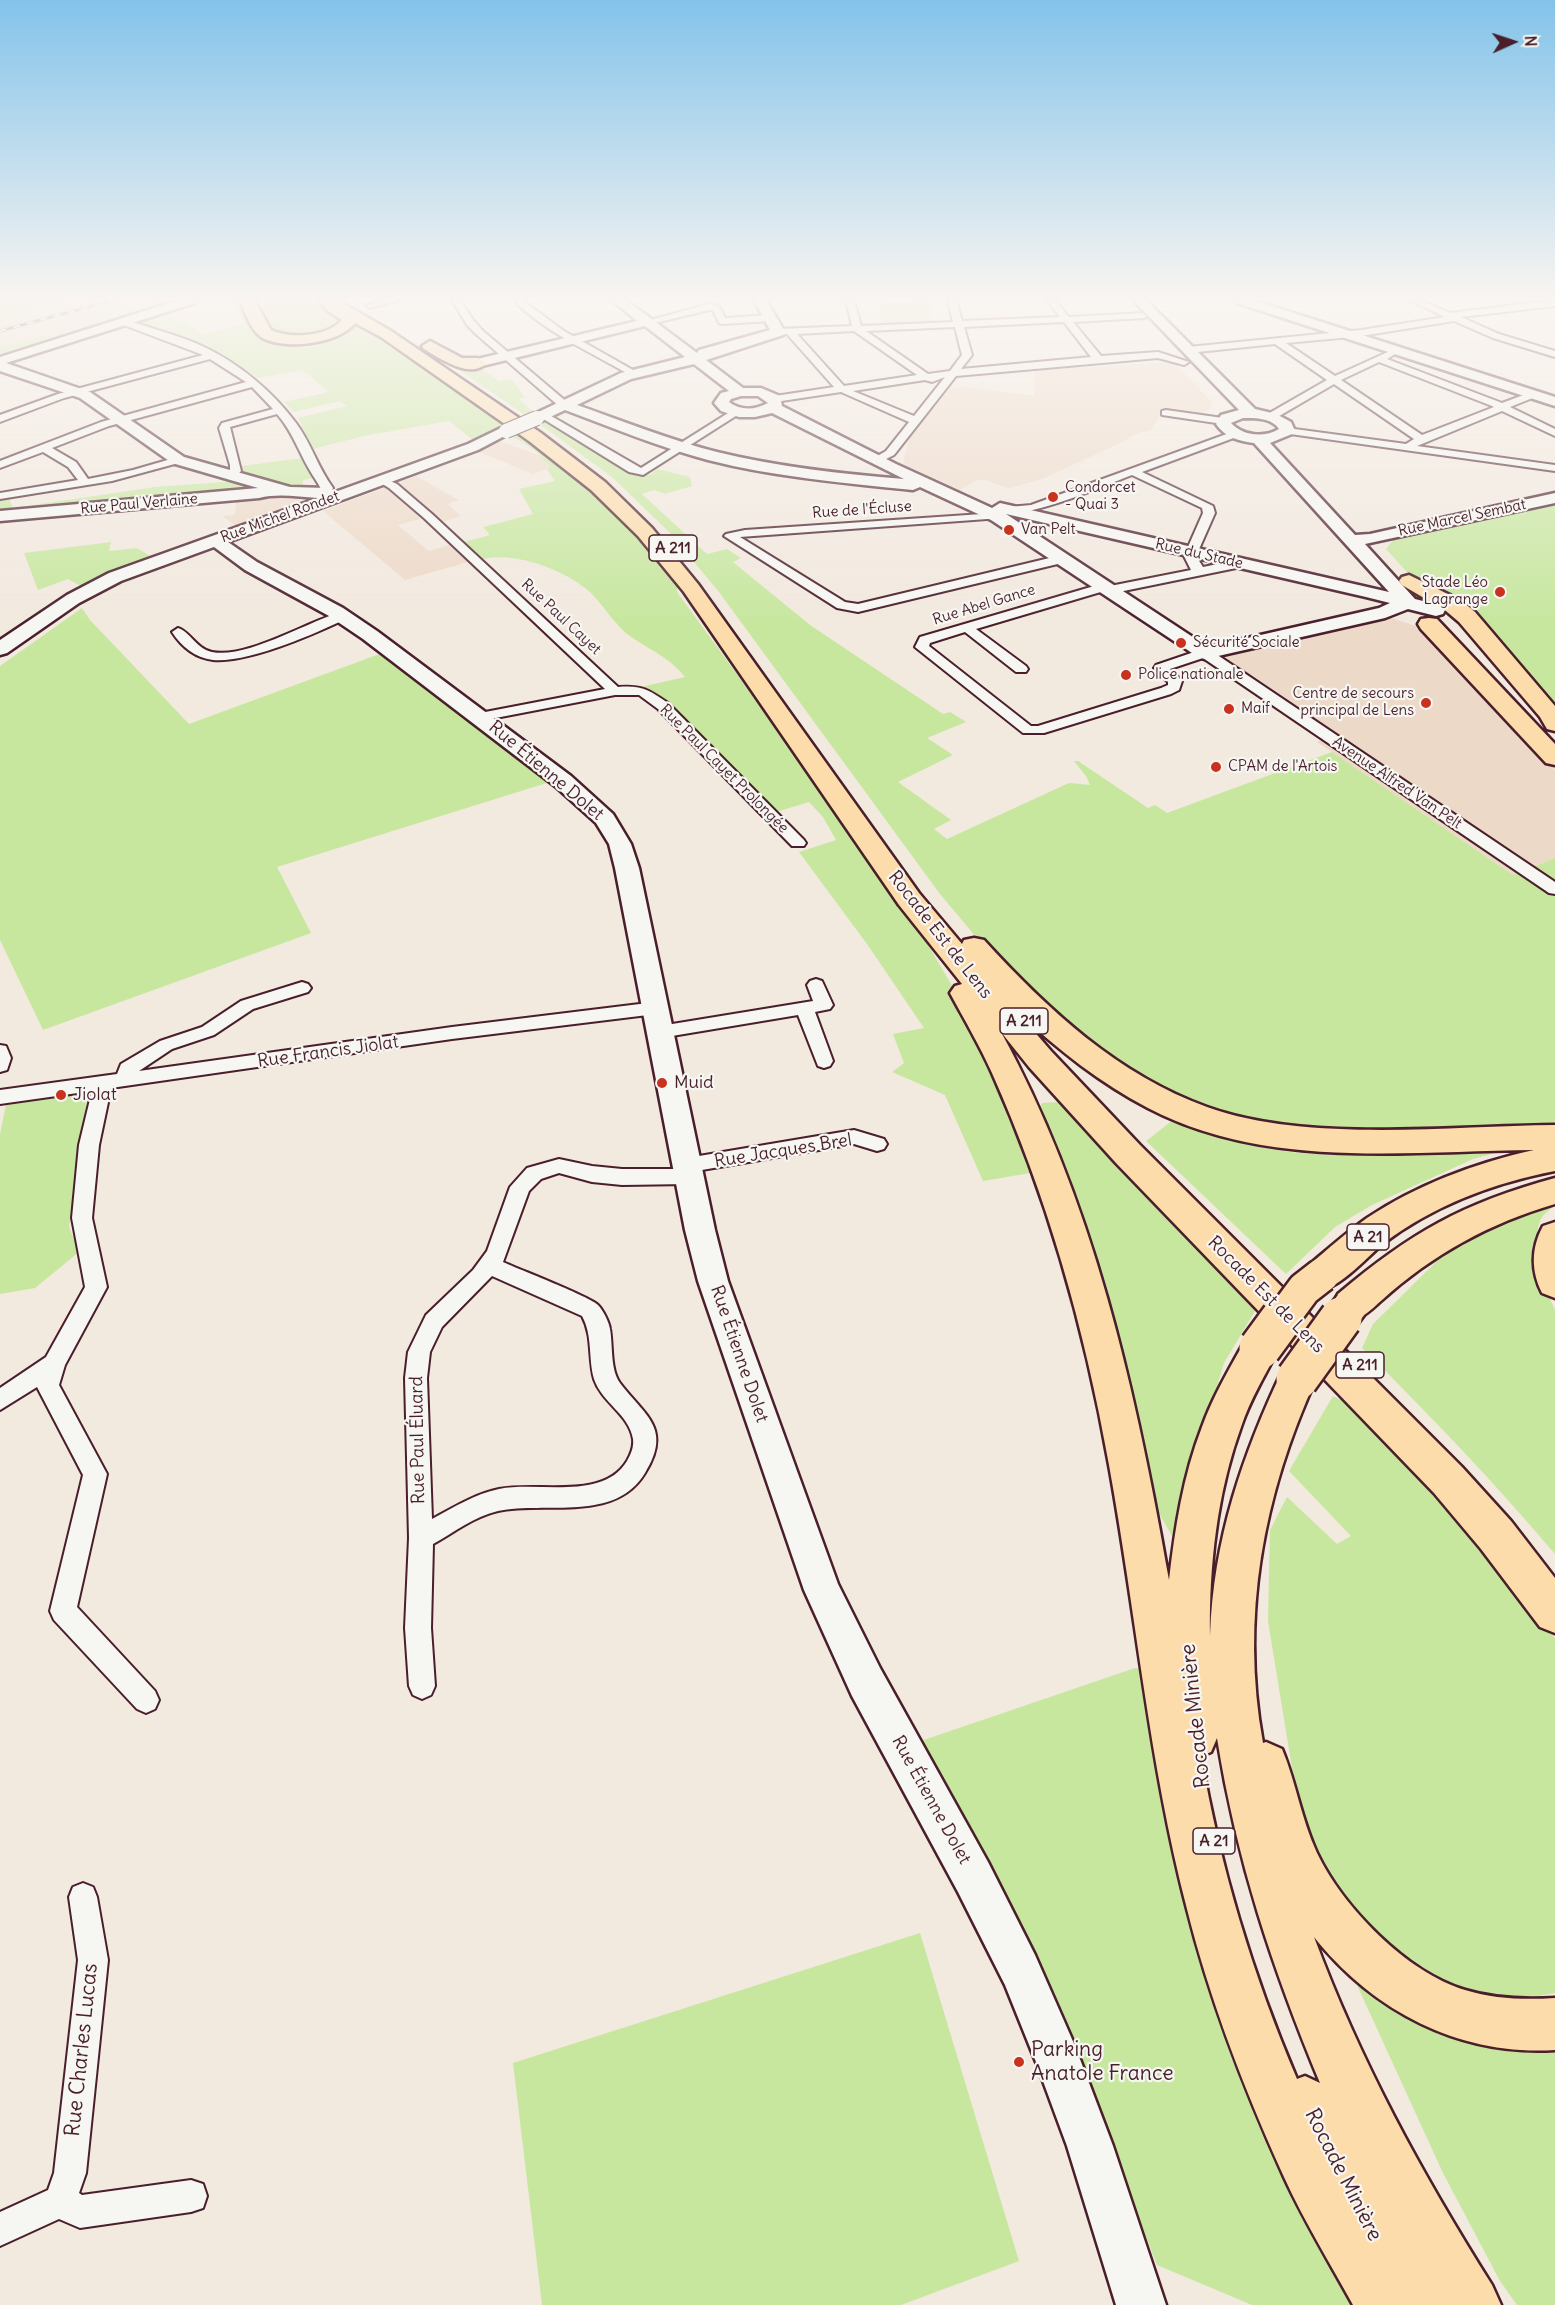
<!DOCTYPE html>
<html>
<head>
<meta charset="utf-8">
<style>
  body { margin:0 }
  #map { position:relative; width:1555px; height:2305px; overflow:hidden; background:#f2e9df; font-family:Delius,sans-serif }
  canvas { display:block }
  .north { position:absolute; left:1483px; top:12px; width:60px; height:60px; -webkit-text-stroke:4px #f6f6f2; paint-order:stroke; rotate:87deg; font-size:16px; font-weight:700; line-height:24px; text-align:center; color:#4a1f2b }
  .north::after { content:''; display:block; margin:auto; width:21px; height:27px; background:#4a1f2b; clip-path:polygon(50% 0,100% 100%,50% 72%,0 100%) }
</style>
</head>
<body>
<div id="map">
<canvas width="1555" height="2305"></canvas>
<div class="north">N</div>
</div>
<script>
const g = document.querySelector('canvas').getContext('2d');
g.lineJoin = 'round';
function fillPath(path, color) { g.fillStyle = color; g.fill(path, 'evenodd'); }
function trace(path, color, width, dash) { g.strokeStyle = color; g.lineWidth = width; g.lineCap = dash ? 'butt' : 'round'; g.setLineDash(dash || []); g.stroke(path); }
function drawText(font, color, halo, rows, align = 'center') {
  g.font = font + ' Delius,sans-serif'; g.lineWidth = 4.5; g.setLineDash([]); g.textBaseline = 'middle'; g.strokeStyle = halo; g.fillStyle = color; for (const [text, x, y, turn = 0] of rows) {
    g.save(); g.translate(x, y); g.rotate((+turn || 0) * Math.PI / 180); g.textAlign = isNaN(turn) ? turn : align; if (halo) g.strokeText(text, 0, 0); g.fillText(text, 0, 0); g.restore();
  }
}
fillPath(new Path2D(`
  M0 300H182L0 359Z
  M1174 362 1212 402 1209 410 1200 413 1163 411 1150 431 1140 432 1120 443 1040 480 1008 488 985 480H977L960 490 903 464 910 435 949 389 962 386 1034 396 1035 370Z
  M499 441 542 456 550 468 533 474 479 452Z
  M416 476 459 500 448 504 461 516 442 522 417 500 405 504 421 519 398 525 429 551 449 545 468 562 405 580 323 511Z
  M292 496 306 504 239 528 222 516 235 515 236 499Z
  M1388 617 1425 629 1555 770V858L1513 875 1317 742 1327 736 1205 653Z`), '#edd9c8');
fillPath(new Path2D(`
  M0 300H62L0 323Z
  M231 300H244L260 330 307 339 353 321 365 325 511 426 473 440 449 421 364 436 313 449 298 418 347 406 340 401 293 412 284 402 329 392 302 370 259 378 205 345 134 321 182 305 185 307 167 313 204 334 245 323Z
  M251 300H311L344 319 342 325C323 333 285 346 268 329 261 323 256 308 251 300Z
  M921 300H925L931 307 933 324 883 326 878 304Z
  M159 305 164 306 0 359V347L83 329 109 320 106 318Z
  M431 351 476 365 499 381 511 379 525 397 519 399 535 414 528 417Z
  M543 420 593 447 630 471 650 475 657 469 690 477 692 486 665 494 654 490 642 494 707 554 727 549 741 558 733 562 810 625 943 714 950 712 966 722 927 738 953 755 898 782 951 820 934 829 947 839 1069 783 1090 785 1086 776 1074 761H1078L1148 808 1155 805 1167 813 1332 752 1513 875 1555 858V1130L1393 1132 1282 1129 1214 1118 1103 1057 997 962 940 894 719 592 670 533 612 477 538 423Z
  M519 432 589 487 648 545 677 585V592L901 899 971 1018 1042 1171 983 1181 945 1095 892 1072 904 1063 893 1034 924 1028 867 944 799 852 836 840 823 817 809 802 773 813 673 712 641 687 685 677C668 656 651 651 630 636 616 626 605 608 593 595 569 571 516 551 483 559L464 542 490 535 483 527 533 514 519 489 555 481 547 470 550 467C539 452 527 444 510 436Z
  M303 458 313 478 303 480V489L293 488 243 473 240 466Z
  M237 481 263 488 0 514V498L8 496 13 508 155 487Z
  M1555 504V713L1418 580 1421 578 1407 572 1386 549 1397 535Z
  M111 542 109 551 137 548 152 557 159 554 162 556 81 586 68 579 38 590 24 553Z
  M82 608 90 620 189 724 385 652 550 782 277 867 311 933 43 1030 0 940V666Z
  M81 1094 87 1098 69 1227 79 1252 35 1288 0 1294V1134L6 1105Z
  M1059 1102 1255 1311 1224 1363 1172 1536 1146 1491 1037 1113 1042 1103Z
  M1173 1120C1204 1131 1237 1143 1270 1149 1355 1163 1442 1150 1528 1144L1473 1159 1372 1205 1335 1227 1286 1274 1146 1141Z
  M1555 1204C1551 1210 1543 1213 1540 1221 1530 1247 1544 1286 1555 1310V1554C1494 1482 1429 1414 1362 1348L1373 1324 1437 1261 1455 1247 1505 1220Z
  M1333 1396 1354 1407 1440 1500 1509 1578 1555 1638V1993L1508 2001 1444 1981 1392 1946 1343 1897 1300 1817 1268 1621 1270 1530 1287 1497 1337 1544 1351 1536 1289 1471Z
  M1135 1668 1153 1671 1360 2305H1252L1157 2265 1068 2033 918 1742Z
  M920 1933 1019 2261 901 2305H542L513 2063Z
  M1351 1972 1555 2046V2305H1517L1500 2281 1443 2173Z`), '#c7e79f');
const street = new Path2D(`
  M384 300H399L370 308 366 305Z
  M452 300H460L474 321 483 331 568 403V407H560L477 335 467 325Z
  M517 300H526L525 302 564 331 640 374 632 376C592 353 551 335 517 304Z
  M846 300H854L861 326 953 322 948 300H956L962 321 1060 317 1047 300H1055L1069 317 1142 313 1146 316 1145 318 1073 322 1101 356 1158 352 1189 362 1184 365 1158 358 956 376 894 455 878 463 874 462V458L886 451 909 422 841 392 775 402 770 399 775 396 834 387 787 334 778 335 773 332 778 329 852 326ZM1064 322 1091 357 961 369 972 355 964 327ZM955 327 962 355 950 371 928 374 866 331ZM854 331 917 375 844 386 797 334ZM945 377 914 416 853 391 925 380 932 382Z
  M1409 300H1420L1450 313 1555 300V306L1461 317 1499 334 1555 351V357L1493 338 1454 321 1361 336 1286 343 1335 376 1390 351 1395 354 1387 359 1502 403 1529 393H1535V397L1510 407 1555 429V436L1502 411 1417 446 1555 465V471L1283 433V429L1287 428 1406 444 1414 439 1334 384 1274 419H1266V415L1327 380 1275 344 1188 353 1183 350 1188 347 1361 330 1445 317ZM1379 362 1492 406 1494 407 1422 435 1341 380Z
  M709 304 719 306 725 318 770 315 774 318 770 321 722 324 719 323 713 310H709L647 325 643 322Z
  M121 320H127C152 329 178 335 202 346 239 363 273 392 296 423 311 443 318 468 333 488L331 494H323C320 485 314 478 309 469 298 450 292 431 277 414L230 427 241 471 236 476H228L227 474 230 470V465L219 428 222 423 273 409 252 387 109 426 52 448 76 462 88 479 133 470 178 457 182 458V462L112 481 0 499V493L78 480 68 467 43 452 0 468V461L101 422 246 382 210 359 64 398 0 422V415L58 394 203 355 121 324Z
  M733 410 742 412 643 475 629 472 537 415 546 413 641 468Z
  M1166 410 1223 418 1228 421 1223 424 1162 415V411Z
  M1235 431 1239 432V436L1142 472 1213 506 1215 513 1196 556 1203 567 1242 559 1248 563 1246 566 1109 594 1104 591 976 629 1026 666 1028 669 1026 672H1016L965 632 930 643 929 646 1031 726H1038L1161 688 1168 685V682L1154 668 1156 665 1200 650H1210L1555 882V894L1549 893 1203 658 1170 669 1182 681 1179 690 1171 694 1044 733H1023L915 647 920 637 1101 584 1110 586 1191 570 1184 556 1203 513 1202 508 1132 475C1111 483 1019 523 1003 510L1009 507 1031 505Z
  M381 477 397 484 432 514 618 687C642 685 649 690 668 703L804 840 806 843 804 846H792L658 709 639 695H615L480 721 475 720 473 717 480 713 605 689 424 518 389 488 376 480Z
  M997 513 1003 516 1001 518 740 537 845 602 858 604 1062 555 1068 559 1066 562 858 612 837 608 724 536 726 534 745 530Z
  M342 612 348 616 346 619C314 634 249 663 213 660 195 658 181 646 172 632L178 628C189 631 197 649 212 652 247 659 308 621 342 612Z
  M816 979 822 981 833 1005 830 1009 815 1012 833 1061 830 1066 824 1068 818 1066 798 1015 660 1038 654 1036 651 1032 654 1028 660 1026 813 1001 807 985 810 981Z
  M302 982 308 984 311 988 308 992 253 1009 214 1035 172 1049 139 1071 452 1027 656 1002 662 1004 665 1008 662 1012 656 1014 452 1039 111 1088 99 1145 92 1218 107 1287 65 1365 59 1385 107 1474 77 1607 155 1691 159 1700 155 1709 146 1713 137 1709 54 1620 50 1611 83 1475 37 1387 0 1410V1388L46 1357 85 1287 72 1218 79 1145 92 1091 0 1104V1090L117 1074 121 1064 160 1041 202 1027 241 1001Z
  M0 1045 6 1046 11 1058 7 1070 0 1072Z
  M854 1130 884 1139 887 1144 884 1149 877 1151 854 1144 696 1171 699 1176 696 1181 689 1184 622 1185 592 1182 559 1173 541 1179 529 1191 503 1262C518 1269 591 1297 598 1305 603 1310 609 1322 610 1329 613 1345 610 1369 620 1383 644 1415 673 1428 645 1473 615 1523 546 1501 498 1511 475 1516 453 1533 433 1544L431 1628 435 1686 431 1695 422 1699 413 1695 409 1686 405 1628 409 1538 405 1378 408 1352 426 1315 473 1270 487 1251 510 1187 527 1168 559 1159 592 1166 622 1169H679L677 1165 680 1160 687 1158ZM492 1276 582 1316C593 1336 588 1358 594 1379 602 1403 629 1414 633 1439 634 1447 631 1454 627 1461 603 1501 538 1481 499 1489 475 1494 454 1507 432 1519L427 1378 430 1352 442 1327Z
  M83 1883 93 1887 97 1897 108 1960 86 2173 79 2193 82 2195 191 2180 203 2184 207 2196 203 2208 191 2212 80 2228 59 2219 0 2246V2212L48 2190 54 2173 78 1960 69 1897 73 1887Z`);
const secondary = new Path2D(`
  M179 300H197L195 303 6 363 90 392 184 457 290 487 328 488 335 492 468 444 501 428H511L514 431 478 450 228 542 257 562 343 608 377 631 571 776 613 814 631 844 639 868 715 1230 728 1281 838 1584 880 1668 988 1862 1035 1955 1075 2046 1113 2146 1166 2305H1116L1067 2146 1036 2062 1005 1985 958 1892 852 1696 804 1590 698 1281 685 1230 615 868 609 844 596 823 555 786 363 639 329 616 245 570 214 547 121 581 79 603 7 653 0 655V640L67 595 109 573 318 498C298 497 279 493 259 498L0 521V511L258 488 172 463 80 398 0 371V357Z
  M612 300H626L697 353 699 350 770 330 754 300H766L785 332 783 335 706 360 743 388H761L780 396 782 406 896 464 992 508 1000 503 1389 592 1254 443C1238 441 1225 437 1216 424L1221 415 1239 410 1133 300H1146L1255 409 1276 414 1291 422 1295 431 1292 434 1270 443 1355 535 1370 534 1555 493V503L1365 544 1415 599 1443 606 1445 610 1443 614 1436 616 1408 609 1385 618 1205 659 1198 657 991 520 920 487 913 490C844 483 775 477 708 460 659 447 613 428 565 410L542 421H532L530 418 532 415 621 373 685 357 645 326 478 367 471 363 473 360 637 321ZM694 364 729 391 721 393 714 403 721 411 739 417H755L772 413 904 479C841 474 778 467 717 452 669 440 623 421 577 405L631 379ZM741 396H758L768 403C755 410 741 411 729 402L731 399ZM1243 418C1256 418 1272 418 1279 429 1264 438 1243 436 1231 423ZM1006 514 1366 597 1390 603 1379 608 1208 647Z
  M1235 300H1253L1555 397V406L1237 303Z`);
const highway = new Path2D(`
  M240 300H254L271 330C291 339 327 337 342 320L328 311 318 300H337L391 331 541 433 605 482 652 528 698 584 919 893 962 944 964 940 974 938 984 940C1047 1009 1118 1075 1207 1107 1307 1143 1449 1126 1555 1125V1171C1494 1183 1434 1205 1384 1243 1370 1254 1339 1289 1322 1289 1319 1290 1313 1286 1309 1285L1304 1275 1309 1265C1328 1249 1347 1232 1367 1218 1417 1185 1475 1163 1534 1150 1406 1151 1266 1170 1148 1108 1100 1083 1059 1050 1019 1014L1051 1051 1140 1145 1462 1467 1511 1521 1555 1578V1633L1540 1627 1481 1549 1434 1493 1116 1163 1029 1067 1001 1032C1094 1202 1136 1391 1169 1580 1175 1528 1183 1476 1202 1427 1213 1396 1231 1366 1247 1337L1260 1332 1273 1337 1279 1348C1266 1374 1250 1399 1241 1427 1217 1493 1209 1566 1210 1636 1213 1540 1243 1453 1284 1367L1297 1363 1310 1367 1316 1379C1263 1495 1240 1617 1263 1743L1266 1742 1282 1749C1296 1782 1301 1819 1317 1853 1343 1907 1406 1972 1465 1990 1495 1999 1524 2000 1555 1998V2050C1459 2056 1373 2011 1314 1937 1360 2061 1422 2174 1492 2285L1501 2305H1353C1330 2263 1304 2221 1284 2177 1245 2091 1210 2001 1187 1909 1149 1763 1136 1613 1109 1465 1085 1330 1048 1198 992 1073 980 1046 964 1019 950 993L955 986 962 984 899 905 684 592 638 536 591 490 529 441 381 337 355 323C339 344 284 351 261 337 250 329 245 312 240 300ZM1217 1738C1237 1862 1272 1967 1320 2083L1305 2076 1297 2079C1253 1976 1220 1867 1201 1756L1211 1752Z
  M430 341 462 358H478L486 363C471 380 439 358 424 349L422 346Z
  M1409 575 1462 601 1475 612 1555 706V731L1547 729 1540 717 1459 622 1446 611 1402 585 1399 581 1402 577Z
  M1429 618 1437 619 1555 744V765L1546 763 1421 629 1418 624 1421 619Z
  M1555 1178V1204C1490 1223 1433 1254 1382 1300 1366 1314 1360 1323 1338 1316L1333 1305 1338 1294C1410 1233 1463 1203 1555 1178Z
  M1555 1222V1298L1542 1293C1531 1271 1531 1248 1543 1226Z`);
trace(street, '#4a1f2b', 4);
trace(secondary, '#4a1f2b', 5);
trace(highway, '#4a1f2b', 5);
fillPath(street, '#f6f6f2');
fillPath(secondary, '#f6f6f2');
fillPath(highway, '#fddcac');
const rail = new Path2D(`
  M0 331 113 300`);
trace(rail, '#4a1f2b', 3);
trace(rail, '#f6f6f2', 2, [7]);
const secondaryBridge = new Path2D(`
  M506 431 537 418`);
const highwayBridgeFar1 = new Path2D(`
  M1281 1320 1304 1289 1322 1275
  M1340 1320 1351 1305`);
const highwayBridge = new Path2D(`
  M1260 1348 1282 1318
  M1297 1379 1341 1318`);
trace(secondaryBridge, '#4a1f2b', 16, []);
trace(highwayBridgeFar1, '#4a1f2b', 38, []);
trace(highwayBridge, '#4a1f2b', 46, []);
trace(secondaryBridge, '#f6f6f2', 14);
trace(highwayBridgeFar1, '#fddcac', 33);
trace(highwayBridge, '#fddcac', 41);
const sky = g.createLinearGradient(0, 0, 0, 622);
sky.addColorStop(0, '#83c3ea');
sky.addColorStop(0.48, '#f9f5f1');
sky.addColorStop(1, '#f9f5f100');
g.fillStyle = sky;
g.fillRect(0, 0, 1555, 622);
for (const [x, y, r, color] of [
  [1053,497,6,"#c8321e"],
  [1009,530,6,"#c8321e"],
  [1500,592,6,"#c8321e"],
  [1181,643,6,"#c8321e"],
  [1126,675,6,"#c8321e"],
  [1426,703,6,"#c8321e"],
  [1229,709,6,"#c8321e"],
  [1216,767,6,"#c8321e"],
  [662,1083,6,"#c8321e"],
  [61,1095,6,"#c8321e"],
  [1019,2062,6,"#c8321e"]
]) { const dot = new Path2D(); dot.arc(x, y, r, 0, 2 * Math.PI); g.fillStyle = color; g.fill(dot); trace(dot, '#f6f6f2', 2); }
drawText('15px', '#4a1f2b', '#f6f6f2', [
  ["Condorcet",1065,488],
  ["- Quai 3",1065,505],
  ["Van Pelt",1021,530],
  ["Stade Léo",1488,583,"right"],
  ["Lagrange",1488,600,"right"],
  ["Sécurité Sociale",1193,643],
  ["Police nationale",1138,675],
  ["Centre de secours",1414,694,"right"],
  ["principal de Lens",1414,711,"right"],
  ["Maif",1241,709],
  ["CPAM de l'Artois",1228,767]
], 'left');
drawText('15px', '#4a1f2b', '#f6f6f2', [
  ["Rue Paul Verlaine",139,504,-5],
  ["Rue de l'Écluse",862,510,-4],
  ["Rue Michel Rondet",280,517,-20],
  ["Rue Marcel Sembat",1462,518,-12],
  ["Rue du Stade",1199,554,13],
  ["Rue Abel Gance",984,605,-17],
  ["Rue Paul Cayet",561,617,43],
  ["Rue Paul Cayet Prolongée",724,769,45],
  ["Avenue Alfred Van Pelt",1397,783,34]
]);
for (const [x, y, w] of [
  [673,548,48],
  [1024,1021,48],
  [1368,1237,42],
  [1360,1365,48],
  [1214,1841,42]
]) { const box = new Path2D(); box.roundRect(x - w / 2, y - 13, w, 26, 4.5); g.fillStyle = '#f6f6f2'; g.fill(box); trace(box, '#4a1f2b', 1.5); }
drawText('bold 16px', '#4a1f2b', null, [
  ["A 211",673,548],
  ["A 211",1024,1021],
  ["A 21",1368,1237],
  ["A 211",1360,1365],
  ["A 21",1214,1841]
]);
drawText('18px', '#4a1f2b', '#f6f6f2', [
  ["Rue Étienne Dolet",546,771,40],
  ["Rocade Est de Lens",940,935,52],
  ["Rue Francis Jiolat",328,1052,-8],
  ["Rue Jacques Brel",783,1151,-9],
  ["Rocade Est de Lens",1266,1295,45],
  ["Rue Étienne Dolet",739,1354,71],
  ["Rue Paul Éluard",418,1440,-91],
  ["Rue Étienne Dolet",931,1800,61]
]);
drawText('18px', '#4a1f2b', '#f6f6f2', [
  ["Muid",674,1083],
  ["Jiolat",73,1095]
], 'left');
drawText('21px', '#4a1f2b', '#f6f6f2', [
  ["Rocade Minière",1196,1716,-96],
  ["Rue Charles Lucas",82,2050,-84],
  ["Rocade Minière",1343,2175,63]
]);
drawText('21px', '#4a1f2b', '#f6f6f2', [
  ["Parking",1031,2050],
  ["Anatole France",1031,2074]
], 'left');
</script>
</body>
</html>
